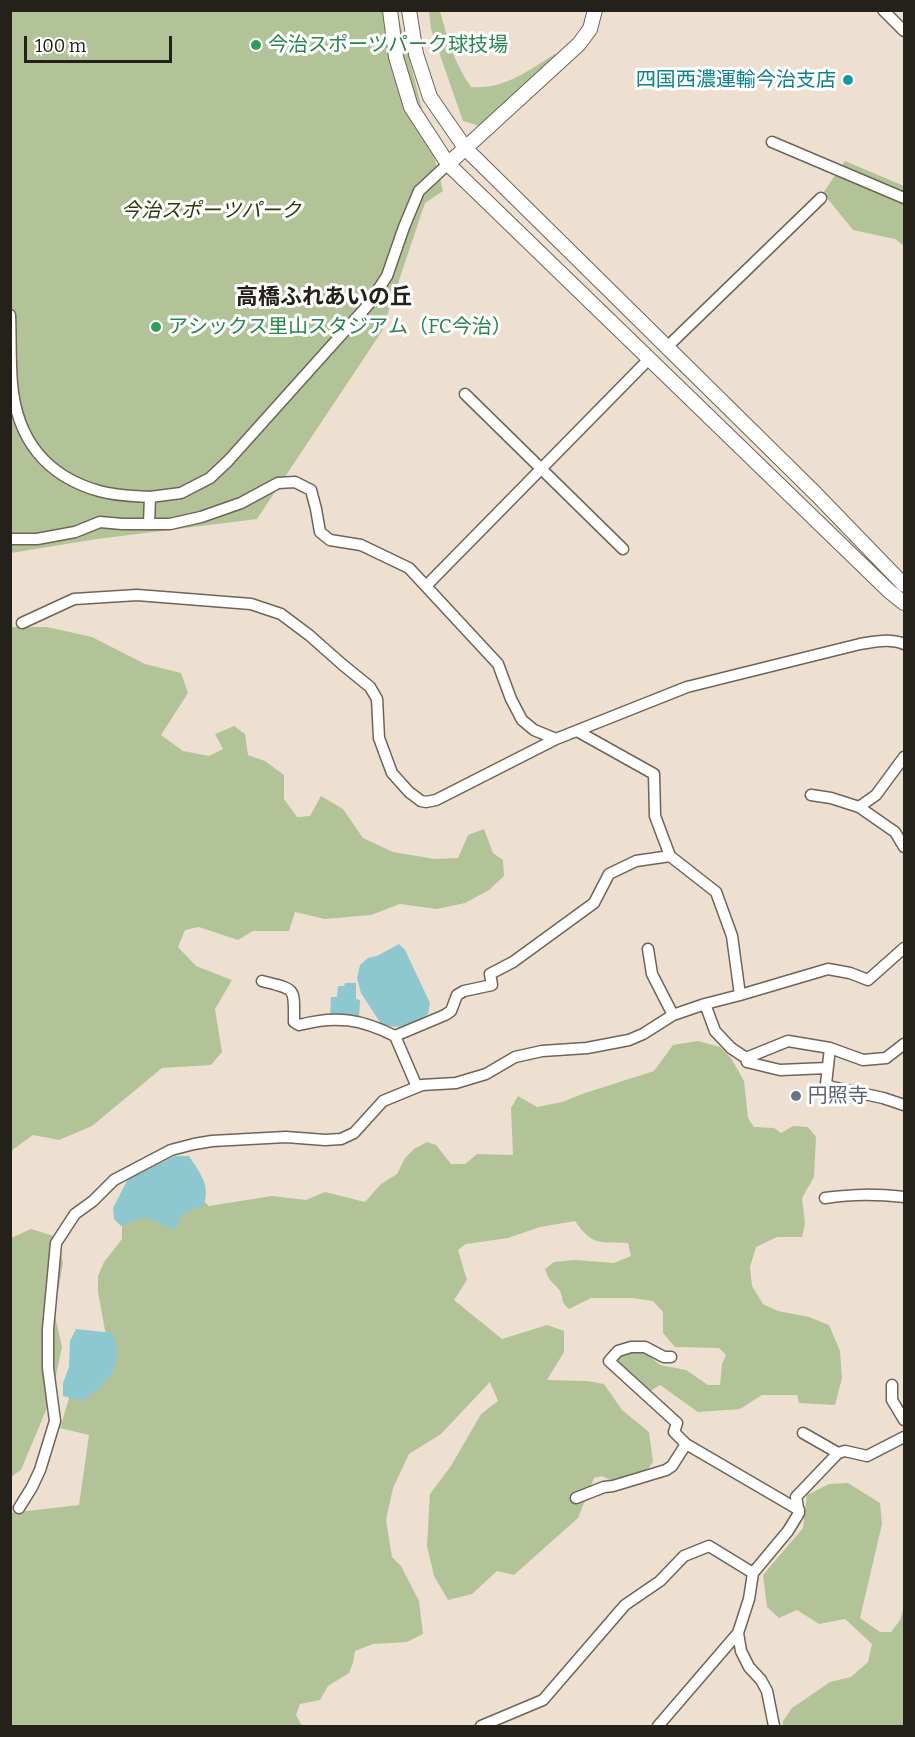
<!DOCTYPE html>
<html>
<head>
<meta charset="utf-8">
<style>
  body { margin:0 }
  #map { position:relative; width:915px; height:1737px; overflow:hidden; background:#ede0d0; font-family:Bitter,serif }
  canvas { display:block }
  .frame { position:absolute; inset:0; border:12px solid #24201a; pointer-events:none }
  .scale { position:absolute; left:24px; top:36px; width:148px; height:27px; box-sizing:border-box; border:3px solid #24201a; border-top:0; padding-left:8px; font-size:18px; line-height:21px; white-space:nowrap; color:#24201a; -webkit-text-stroke:4px #fff; paint-order:stroke }
</style>
</head>
<body>
<div id="map">
<canvas width="915" height="1737"></canvas>
<div class="frame"></div>
<div class="scale">100 m</div>
</div>
<script>
const g = document.querySelector('canvas').getContext('2d');
g.lineJoin = 'round';
function fillPath(path, color) { g.fillStyle = color; g.fill(path, 'evenodd'); }
function trace(path, color, width, dash) { g.strokeStyle = color; g.lineWidth = width; g.lineCap = dash ? 'butt' : 'round'; g.setLineDash(dash || []); g.stroke(path); }
function drawText(font, color, halo, rows, align = 'center') {
  g.font = font + ' Bitter,"Noto Sans JP",serif'; g.lineWidth = 6; g.setLineDash([]); g.textBaseline = 'middle'; g.strokeStyle = halo; g.fillStyle = color; for (const [text, x, y, turn = 0] of rows) {
    g.save(); g.translate(x, y); g.rotate((+turn || 0) * Math.PI / 180); g.textAlign = isNaN(turn) ? turn : align; if (halo) g.strokeText(text, 0, 0); g.fillText(text, 0, 0); g.restore();
  }
}
fillPath(new Path2D(`
  M10 11H397L443 191 425 203 382 331 257 519 97 539 11 553Z
  M429 11H440C447 37 455 65 471 87 504 90 529 70 555 54L564 55 483 127 463 121 431 29Z
  M845 161 904 186V246L895 239 853 230 823 193Z
  M11 627H47L92 637 145 664 181 673 188 693 161 735 183 751 209 756 223 749 215 734 234 726 245 734 248 755 265 761 284 775V799L297 817 310 816 321 796 343 809 363 838 393 852 435 859 458 858 468 835 484 829 493 853 503 860 504 876 489 890 465 903 437 909 400 904 371 915 325 919 295 912 289 931H253L238 940 199 927 185 930 178 947 196 966 232 980 215 1009 222 1052 211 1065 162 1068 92 1126 59 1140 33 1135 11 1151Z
  M698 1041 720 1047 731 1058 744 1081 748 1118 754 1127 774 1128 781 1133 793 1126 808 1127 816 1137 814 1177 802 1198 805 1224 802 1237H777L756 1247 750 1267 752 1286 763 1304 778 1311 809 1317 829 1325 840 1351 842 1378 835 1405 799 1403 797 1395H762L740 1409 698 1412 660 1385 646 1394 612 1362 619 1353 632 1349 646 1353 660 1365 686 1370 708 1385H720L722 1364 726 1355 719 1348 675 1347 663 1333V1312L653 1301 632 1298H591L569 1309C560 1301 564 1300 560 1291 554 1282 549 1283 545 1269L554 1262 575 1260 614 1263 631 1256 628 1243C600 1242 592 1246 575 1221L540 1227 508 1238 466 1244 458 1250 467 1280 454 1300 502 1339 547 1325 564 1331V1352L547 1380 587 1381 604 1384 622 1410 649 1432 653 1462 645 1473 614 1482 602 1476 594 1478 578 1518 514 1575 497 1571 472 1594 448 1600 434 1576 427 1546 430 1494 451 1466 481 1414 498 1401 490 1382 441 1434 409 1454 393 1488 386 1520 392 1557 401 1566 419 1601 423 1634 407 1642 373 1644 355 1651 353 1663 349 1673 328 1686 320 1700 300 1704 296 1715 302 1726H11L10 1513 79 1505 89 1435 60 1428 70 1395 108 1347 98 1292V1276L104 1262 122 1239V1215L202 1199 209 1206 272 1196 306 1200 325 1192 365 1202 381 1184 397 1174 405 1158 414 1149 427 1142 436 1145 451 1164H465L477 1154 513 1155 511 1108 518 1096 537 1107 562 1102 585 1093 654 1071 673 1045Z
  M31 1229 57 1237 63 1263 59 1286 53 1307 62 1347 56 1375 54 1391 21 1470 11 1477V1238Z
  M848 1483 880 1503 882 1524 860 1618 880 1632H891L900 1620 904 1607V1726H783V1721L792 1708 830 1682 851 1677 868 1662 872 1644 845 1619 819 1624 797 1610 779 1618 767 1607 763 1575 803 1528 807 1495 829 1484Z`), '#b3c398');
fillPath(new Path2D(`
  M399 944 405 950 430 1003 428 1014C413 1026 399 1030 381 1024L361 993 357 978 360 965 368 958 377 956Z
  M345 983H356V999L360 1000 359 1018 330 1016 331 997H337L338 986H344Z
  M175 1156H189C199 1171 212 1187 203 1206L193 1209 180 1217 176 1229C164 1230 156 1217 144 1218 137 1218 127 1224 121 1226L114 1219 113 1208 128 1179Z
  M76 1329 113 1333C114 1339 117 1346 117 1352 119 1374 97 1390 82 1401L63 1396V1383L69 1367 70 1341Z`), '#8dc8d0');
const minor = new Path2D(`
  M883 10 904 31
  M772 142 904 198
  M10 315C11 338 10 361 12 384 17 439 46 476 99 491 116 496 133 496 150 497
  M667 347 821 198
  M465 394 623 549
  M149 524 150 497 181 493 210 478 228 461 368 305 387 276 404 227 419 191 448 164
  M10 539H37L75 532 100 522 122 524H170L201 517 241 503 278 483 295 482 311 490 316 509 320 532 330 540 361 545 409 568 498 664 511 699 522 720 534 730 556 739 687 687 860 644C874 642 890 638 904 644
  M427 585 649 359
  M22 623 74 599 137 595 251 604 281 614 309 635 343 665 370 687 377 699 379 738 392 773 409 792 421 801 426 802 436 800 556 739
  M577 731 654 774 655 816 670 856 716 892 732 936 740 995
  M904 757 876 795 859 807 895 832 904 847
  M811 795 831 798 859 807
  M648 949 652 974 673 1015
  M262 981C297 990 294 987 294 1022L299 1025C336 1015 361 1019 395 1036
  M705 1004 715 1031 731 1048 746 1058 747 1062 780 1070 827 1068
  M830 1048 863 1060 886 1058 904 1044
  M746 1058 788 1041 830 1048 826 1084 832 1087 883 1098 904 1105
  M417 1087 395 1036 445 1015 451 1011 457 995 464 991 492 985 490 974 513 962 594 903 609 874 636 861 670 856
  M825 1198C855 1194 875 1194 904 1197
  M671 1357H664L645 1347H631L618 1351 609 1361 677 1423 674 1432 686 1444 799 1510
  M892 1385V1400L904 1420
  M803 1433 838 1453
  M576 1498 604 1487 613 1486 666 1470 672 1466 686 1444
  M19 1508 32 1487 40 1470 55 1421 48 1368V1329L56 1243 75 1214 93 1201 114 1180 171 1150 194 1144 212 1141 286 1137 325 1140 341 1139 354 1133 383 1101 422 1085 456 1083 486 1074 515 1057 542 1051 587 1048 629 1040 643 1034 673 1015 705 1004 740 995 828 969 850 973 868 980 904 948
  M738 1633 741 1651 749 1667 761 1680 767 1691 774 1726
  M481 1726 543 1700 625 1605 660 1581 684 1556 709 1546 753 1573
  M658 1726 738 1633 749 1599 753 1573 788 1531 799 1513 796 1497 838 1453 845 1451 867 1456 904 1437`);
const tertiary = new Path2D(`
  M390 10 396 57 411 107 448 164 889 591 904 603
  M409 10 416 54 430 97 466 149 816 494 904 585
  M448 164 579 44 590 29 595 10`);
trace(minor, '#6f6456', 13);
trace(tertiary, '#6f6456', 16);
trace(minor, '#fff', 10);
trace(tertiary, '#fff', 14);
for (const [x, y, r, color] of [
  [256,45,6,"#2e9e5b"],
  [848,80,6,"#0f9aa8"],
  [156,327,6,"#2e9e5b"],
  [796,1096,6,"#6b7280"]
]) { const dot = new Path2D(); dot.arc(x, y, r, 0, 2 * Math.PI); g.fillStyle = color; g.fill(dot); trace(dot, '#fff', 2); }
drawText('20px', '#27864d', '#fff', [
  ["今治スポーツパーク球技場",268,45],
  ["アシックス里山スタジアム（FC今治）",168,327]
], 'left');
drawText('20px', '#0d838f', '#fff', [
  ["四国西濃運輸今治支店",836,80]
], 'right');
drawText('italic 20px', '#2c3a08', '#fff', [
  ["今治スポーツパーク",211,211]
]);
drawText('20px', '#5b616d', '#fff', [
  ["円照寺",808,1096]
], 'left');
drawText('bold 22px', '#24201a', '#fff', [
  ["高橋ふれあいの丘",324,298]
]);
</script>
</body>
</html>
